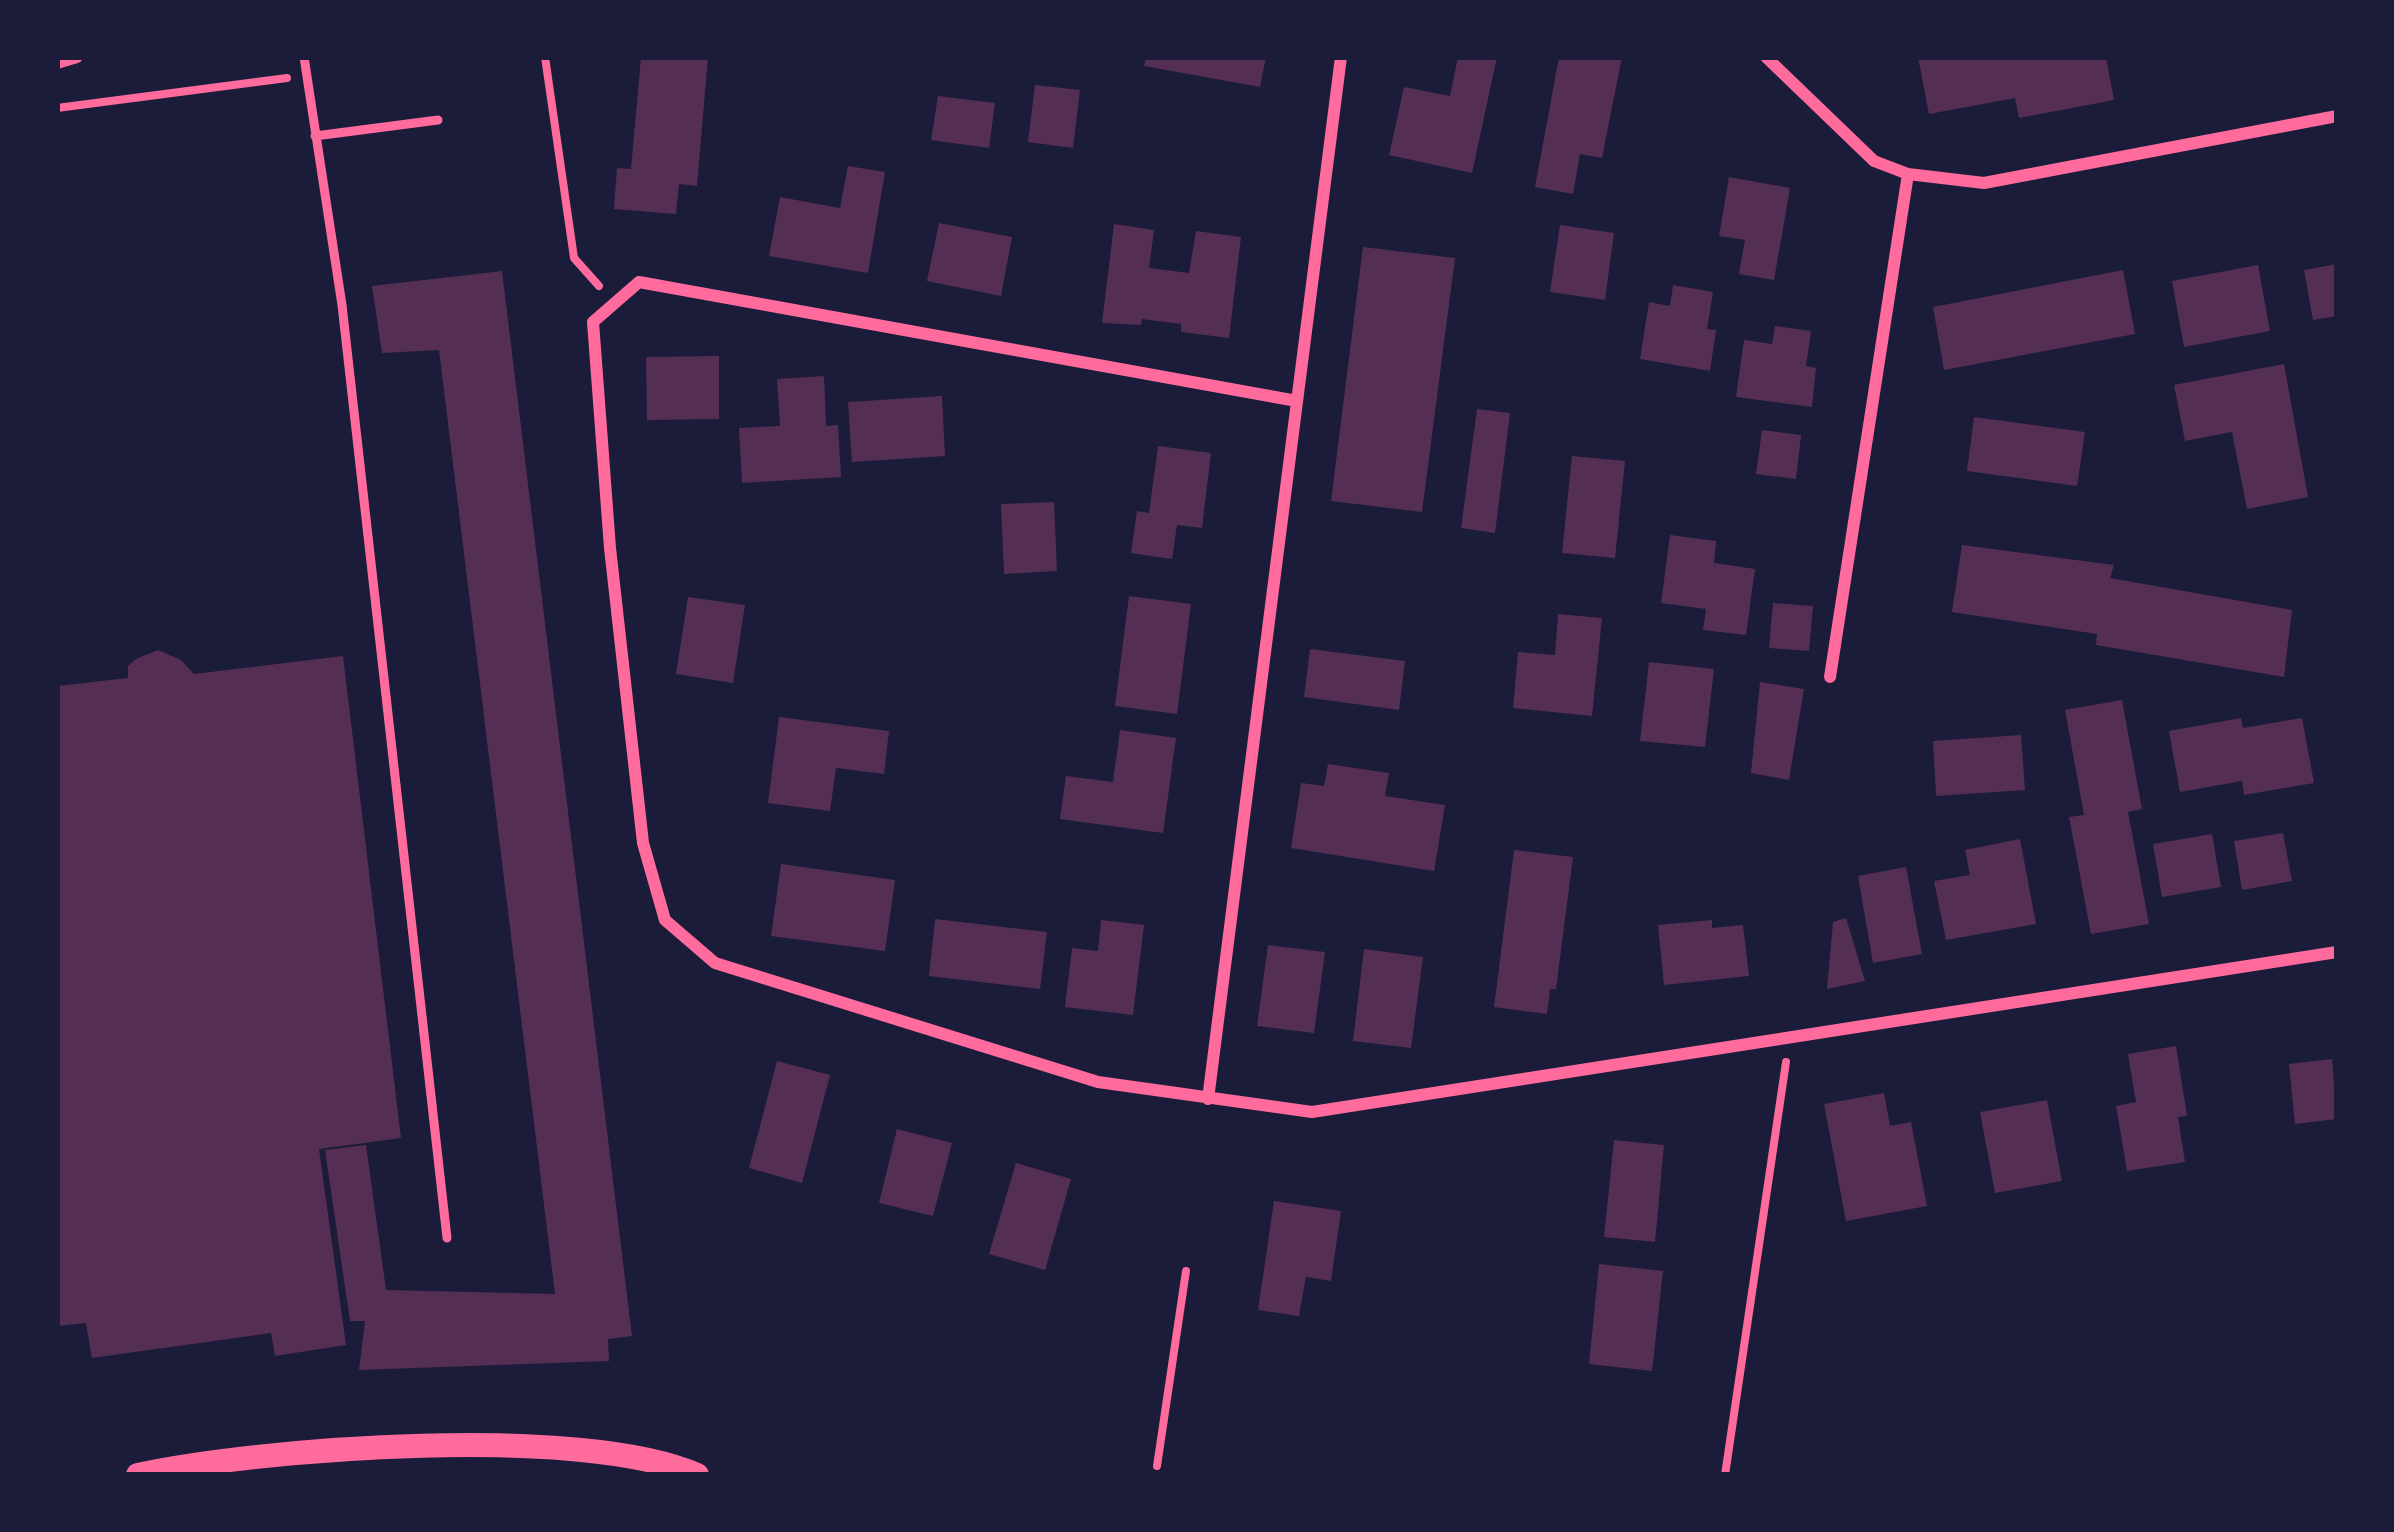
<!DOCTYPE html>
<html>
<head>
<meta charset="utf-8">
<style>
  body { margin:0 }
  #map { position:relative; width:2394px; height:1532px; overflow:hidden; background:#1b1b3a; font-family:Commissioner,sans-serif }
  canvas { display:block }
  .frame { position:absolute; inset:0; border:60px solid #1b1b3a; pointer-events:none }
</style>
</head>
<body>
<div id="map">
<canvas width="2394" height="1532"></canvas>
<div class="frame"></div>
</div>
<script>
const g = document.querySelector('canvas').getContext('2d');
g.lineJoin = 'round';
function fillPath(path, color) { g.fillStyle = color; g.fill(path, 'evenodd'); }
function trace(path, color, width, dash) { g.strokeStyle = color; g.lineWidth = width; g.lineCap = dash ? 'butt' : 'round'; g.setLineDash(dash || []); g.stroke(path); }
fillPath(new Path2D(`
  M641 57H708L697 186 679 184 676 214 614 209 617 168 631 169Z
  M1146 57H1266L1260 87 1144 66Z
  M1458 57H1497L1472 173 1389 155 1404 87 1450 96Z
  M1559 57H1622L1602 158 1580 154 1573 194 1535 187Z
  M1918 57H2106L2114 100 2019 118 2015 98 1929 114Z
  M1035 85 1080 90 1073 148 1028 142Z
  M938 96 995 103 989 148 931 140Z
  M848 166 885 172 868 273 769 256 780 197 840 208Z
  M1729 177 1790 188 1774 280 1739 274 1745 240 1719 236Z
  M939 223 1012 237 1001 296 927 281Z
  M1114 224 1154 230 1149 268 1189 273 1196 231 1241 237 1229 338 1181 332V324L1142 319 1141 325 1102 323Z
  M1560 225 1614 233 1605 300 1550 292Z
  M1363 247 1455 258 1422 512 1331 501Z
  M2337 264V316L2313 320 2304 270Z
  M2258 265 2270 331 2184 347 2172 281Z
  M2123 270 2135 334 1944 370 1933 307Z
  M502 271 632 1336 608 1339 609 1361 359 1370 365 1321H350L325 1150 366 1145 386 1290 555 1294 439 350 382 353 372 286Z
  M1673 285 1713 292 1707 329 1716 330 1710 371 1640 359 1649 302 1670 306Z
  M1775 326 1811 331 1806 366 1816 368 1812 407 1736 397 1744 340 1772 344Z
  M719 356V419L647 420 646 357Z
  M2284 364 2308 497 2247 509 2232 432 2185 441 2174 385Z
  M824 376 826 426 838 425 841 477 742 483 739 428 780 426 777 379Z
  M942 396 945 456 852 462 848 402Z
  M1477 409 1510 413 1495 533 1461 528Z
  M1974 417 2085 432 2077 486 1967 471Z
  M1762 430 1801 435 1796 479 1756 474Z
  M1158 446 1211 453 1202 528 1177 525 1172 559 1131 553 1137 511 1149 513Z
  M1572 456 1625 461 1615 558 1562 553Z
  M1054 502 1057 571 1004 574 1001 504Z
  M1670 535 1716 541 1714 563 1755 569 1746 635 1703 630 1706 609 1661 603Z
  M1962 545 2114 565 2110 578 2292 610 2284 677 2096 645 2097 634 1952 612Z
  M1129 596 1191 604 1177 714 1115 706Z
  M688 597 745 605 733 683 676 674Z
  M1773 603 1813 606 1809 651 1769 648Z
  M1558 614 1602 618 1592 716 1513 708 1518 652 1555 655Z
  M1310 649 1405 661 1399 710 1304 697Z
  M158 650 181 660 194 674 343 656 401 1138 319 1149 346 1345 275 1356 271 1333 92 1358 86 1323 57 1326V686L128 678V666L136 659Z
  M1649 662 1714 669 1705 747 1640 741Z
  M1760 682 1804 689 1789 780 1751 773Z
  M2122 700 2142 809 2128 812 2149 924 2091 934 2069 817 2084 815 2065 710Z
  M779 717 889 731 884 774 836 768 830 811 768 803Z
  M2241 718 2243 728 2302 718 2314 783 2244 795 2242 781 2180 792 2169 731Z
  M1120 730 1176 738 1163 833 1060 819 1066 776 1113 782Z
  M2021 735 2025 790 1936 796 1933 741Z
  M1328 764 1389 773 1385 796 1445 805 1434 871 1291 848 1301 783 1324 786Z
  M2283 833 2292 881 2242 890 2234 841Z
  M2212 834 2221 887 2162 897 2153 844Z
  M2020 839 2036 924 1946 940 1934 881 1970 875 1965 850Z
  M1514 850 1573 857 1556 989H1550L1547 1014 1494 1007Z
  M781 864 895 880 885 951 771 936Z
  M1906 867 1922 954 1873 963 1858 876Z
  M1846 918 1865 981 1827 989 1833 922Z
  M935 919 1047 932 1040 989 929 976Z
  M1101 920 1144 925 1133 1015 1065 1007 1072 948 1098 951Z
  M1712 920V928L1743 925 1749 976 1664 985 1658 925Z
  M1268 945 1325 952 1314 1033 1257 1026Z
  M1364 949 1423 957 1411 1048 1353 1041Z
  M2176 1046 2187 1116 2178 1117 2185 1162 2127 1171 2116 1106 2136 1102 2128 1054Z
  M2332 1059 2337 1119 2295 1124 2289 1064Z
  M777 1061 830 1075 802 1183 749 1168Z
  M1884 1093 1890 1126 1911 1122 1927 1206 1846 1221 1824 1104Z
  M2047 1100 2062 1181 1995 1193 1980 1112Z
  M897 1129 952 1143 933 1216 879 1203Z
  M1614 1140 1664 1145 1655 1242 1604 1237Z
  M1016 1163 1071 1179 1045 1270 989 1254Z
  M1274 1201 1341 1211 1331 1281 1306 1277 1299 1316 1258 1310Z
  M1599 1264 1663 1271 1652 1371 1589 1364Z`), '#542f53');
trace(new Path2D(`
  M545 57 574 258 599 286
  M57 108 287 78
  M1157 1466 1186 1271
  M1725 1475 1786 1062`), '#ff6b9d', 8);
trace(new Path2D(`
  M304 57 342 305 447 1238
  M315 136 438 120`), '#ff6b9d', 9);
trace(new Path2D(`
  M1766 57 1874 161 1908 174 1984 183 2337 116
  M57 63 77 57
  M1297 401 639 282 593 322 610 548 643 843 665 920 715 963 1098 1082 1312 1112 2337 952
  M1830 677 1908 174
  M1208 1099 1341 57`), '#ff6b9d', 12);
trace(new Path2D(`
  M138 1475C263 1448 582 1424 697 1475`), '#ff6b9d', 24);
</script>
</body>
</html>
